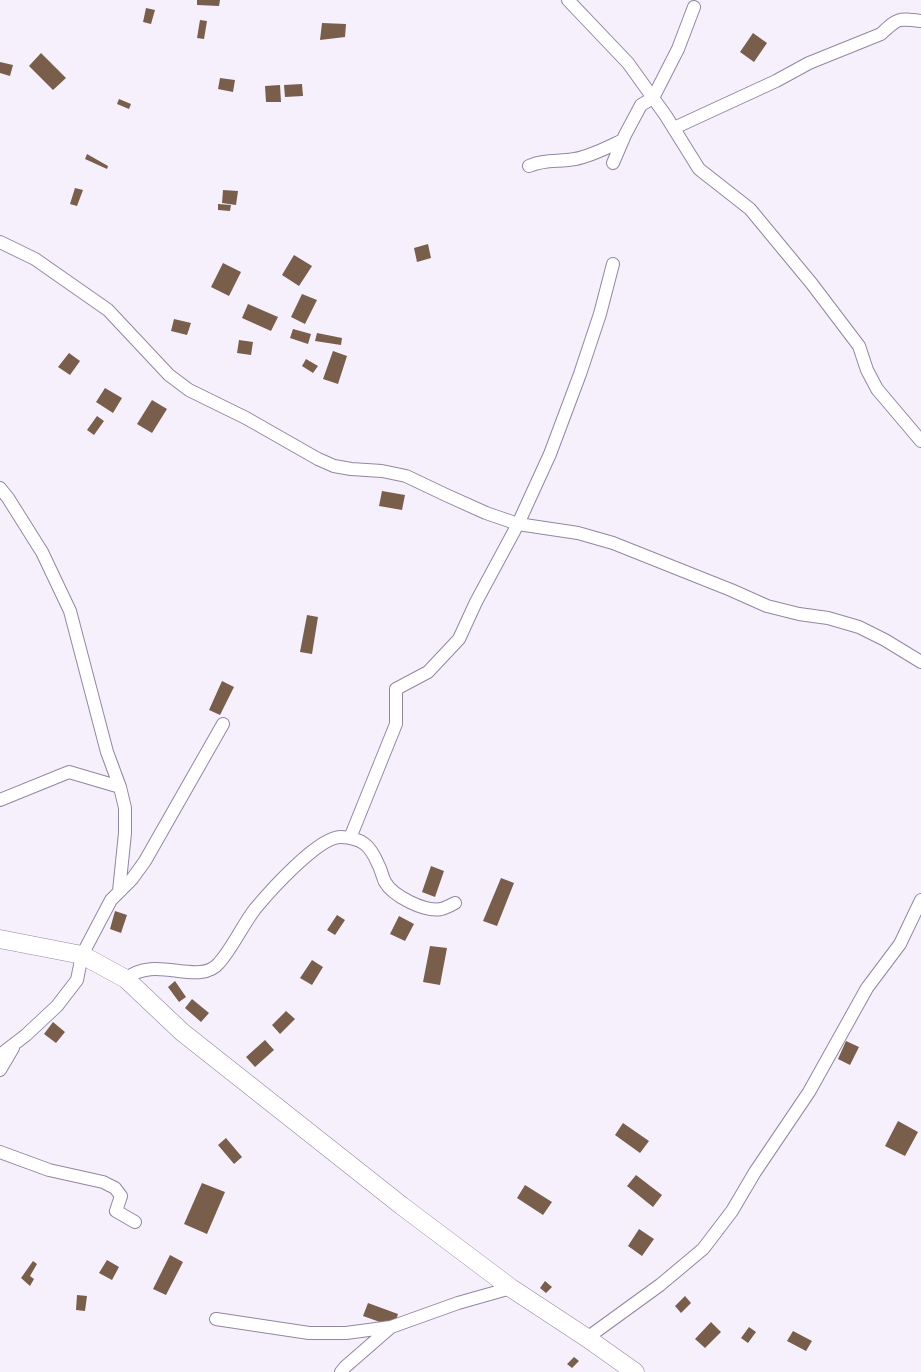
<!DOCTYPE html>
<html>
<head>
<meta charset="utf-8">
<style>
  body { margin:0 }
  canvas { display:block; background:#f6f0fd }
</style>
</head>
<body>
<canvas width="921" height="1372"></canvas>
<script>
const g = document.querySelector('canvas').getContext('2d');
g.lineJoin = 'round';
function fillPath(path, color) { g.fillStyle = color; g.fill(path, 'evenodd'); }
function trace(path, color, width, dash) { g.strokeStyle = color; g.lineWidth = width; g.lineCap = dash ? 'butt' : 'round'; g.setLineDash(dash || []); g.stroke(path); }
fillPath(new Path2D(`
  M197 0H220L219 6 197 5Z
  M146 8 155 10 151 24 143 22Z
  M200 20 207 21 204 39 197 38Z
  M322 23 346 24 345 37 320 40Z
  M753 33 767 43 754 62 740 52Z
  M41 53 66 78 53 90 29 66Z
  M0 62 13 65 10 76 0 73Z
  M220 78 235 80 233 92 218 89Z
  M302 84 303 96 285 97 284 85Z
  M280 85 281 102H266L265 86Z
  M119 99 131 104 129 109 117 104Z
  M87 154 108 166 107 169 85 159Z
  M75 188 83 190 77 206 70 204Z
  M223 190 238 191 236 205 222 203Z
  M218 204 231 205 230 211 218 210Z
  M428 244 431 258 417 262 414 248Z
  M294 255 312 266 299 286 282 275Z
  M223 263 241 272 229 296 211 287Z
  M302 294 317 300 305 324 291 317Z
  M248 304 278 317 271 331 242 318Z
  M174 319 191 323 187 335 171 331Z
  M293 329 311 334 308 344 290 338Z
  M317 333 342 338 341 345 315 341Z
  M239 340 253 342 251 355 237 353Z
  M333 351 347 356 338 384 323 379Z
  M69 353 80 361 70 375 58 367Z
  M306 359 318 366 313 373 302 366Z
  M105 388 122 398 113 413 96 402Z
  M152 400 167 409 152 433 137 424Z
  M97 416 104 421 94 435 87 430Z
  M382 491 405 495 402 510 379 506Z
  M307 615 318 617 312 654 300 652Z
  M222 681 234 687 220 715 209 710Z
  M431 866 444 871 435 897 422 892Z
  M501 878 514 883 497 926 483 921Z
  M115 911 127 915 121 933 110 929Z
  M337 915 345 920 335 935 327 930Z
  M399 916 414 924 405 941 390 934Z
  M430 946 447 948 440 985 423 982Z
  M312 960 323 967 312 985 300 978Z
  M175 981 186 997 179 1002 168 987Z
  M192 999 209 1013 201 1022 185 1008Z
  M286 1011 295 1019 280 1034 272 1025Z
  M53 1022 65 1032 56 1043 44 1034Z
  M265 1040 274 1050 255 1067 246 1057Z
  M846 1041 859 1047 850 1065 838 1059Z
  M898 1121 918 1132 905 1156 885 1146Z
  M623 1123 649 1141 640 1153 615 1135Z
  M226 1138 242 1157 234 1164 218 1145Z
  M636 1175 662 1195 653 1207 627 1186Z
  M202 1183 225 1192 207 1234 184 1224Z
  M525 1185 552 1202 543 1215 517 1198Z
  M639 1229 654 1239 642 1256 628 1246Z
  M170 1255 183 1262 166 1295 153 1289Z
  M107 1260 119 1267 112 1280 99 1273Z
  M33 1261 37 1264 30 1276 34 1279 30 1286 21 1278Z
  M545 1281 552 1287 546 1293 540 1288Z
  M77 1295 87 1296 85 1311 76 1310Z
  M685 1296 691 1303 681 1313 675 1306Z
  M368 1303 398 1314 394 1327 363 1316Z
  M711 1322 721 1332 705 1348 695 1339Z
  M749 1327 756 1332 748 1343 741 1338Z
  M793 1331 812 1341 806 1351 787 1341Z
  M574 1357 579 1361 572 1368 567 1364Z`), '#785e4b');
const minor = new Path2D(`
  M568 0 628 63 666 116 699 169 750 209 812 284 859 346 867 370 877 389 921 441
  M674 128 776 81 809 63 881 34C898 18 898 18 921 21
  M613 163 625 135 641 105 653 98 678 49 694 7
  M529 166C544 159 559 162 575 159 592 156 608 147 623 140
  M0 242 35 259 108 310 169 375 189 390 246 418 318 459 334 466 351 469 382 471 406 476 446 495 486 513 518 524 578 533 613 543 731 590 767 606 799 614 828 618 859 627 885 640 921 662
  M0 488 8 498 42 552 70 611 107 752 120 787 125 808V833L119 891
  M0 800 69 772 120 787
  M350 838 396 724V689L428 672 459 639 476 602 518 524 550 454 580 374 600 314 613 264
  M126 979C155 954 199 987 219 963 233 947 242 926 255 909 269 892 319 836 341 837 362 838 370 845 378 864 381 869 382 876 385 882 393 896 424 912 441 909 446 908 451 905 455 903
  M0 1055 26 1035 57 1006 77 980 82 955 111 900 132 879 145 861 223 724
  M0 1070 13 1048
  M0 1152 49 1170 103 1182 115 1188 121 1196 116 1211 135 1222
  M216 1319 309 1333H346L391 1327 458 1303 511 1288
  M587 1338 660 1285 703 1249 732 1211 755 1172 809 1092 867 988 900 944 921 900
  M341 1372 345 1367 391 1327`);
const secondary = new Path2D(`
  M0 939 82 955 126 979 182 1032 402 1206 511 1288 587 1338 635 1372`);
trace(minor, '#9386a2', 14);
trace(secondary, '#9386a2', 19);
trace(minor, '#fff', 12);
trace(secondary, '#fff', 18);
</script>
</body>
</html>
